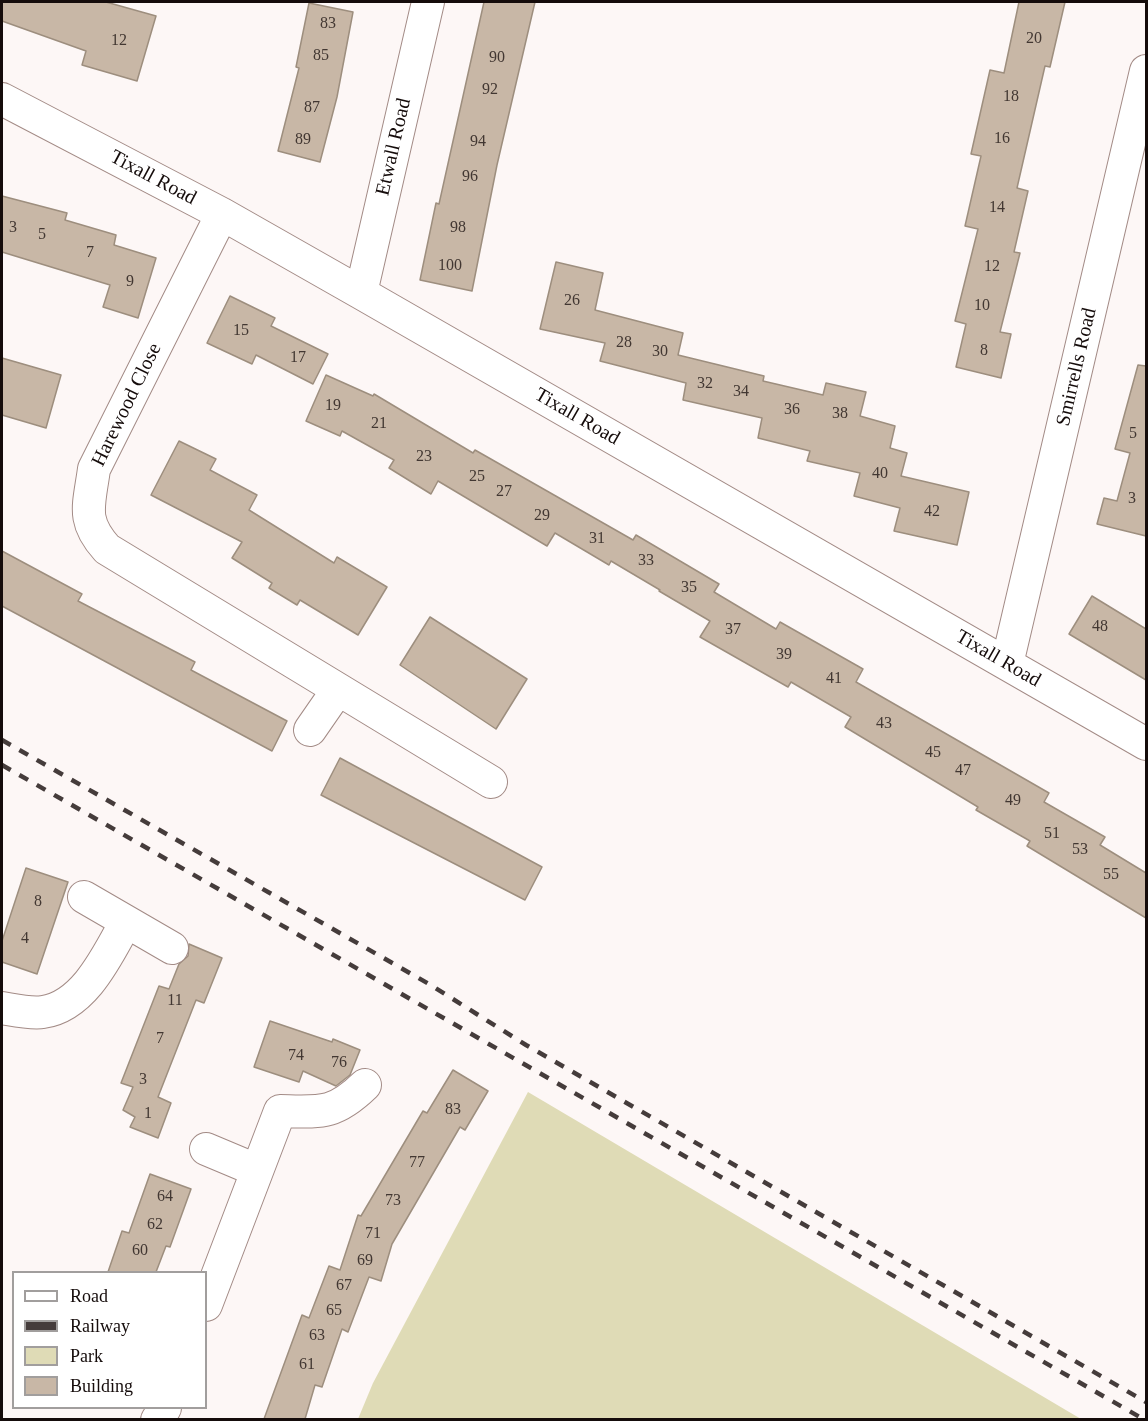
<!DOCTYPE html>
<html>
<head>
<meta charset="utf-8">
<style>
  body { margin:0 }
  #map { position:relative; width:1148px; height:1421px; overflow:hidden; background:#fdf7f6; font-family:Georgia,serif }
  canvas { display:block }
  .frame { position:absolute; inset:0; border:3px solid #150c0b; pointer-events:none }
  .legend { position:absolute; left:12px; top:1271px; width:195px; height:138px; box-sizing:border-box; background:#fff; border:2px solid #a19e9d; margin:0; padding:8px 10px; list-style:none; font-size:18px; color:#150c0b }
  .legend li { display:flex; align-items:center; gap:12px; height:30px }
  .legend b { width:30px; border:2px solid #a19e9d }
</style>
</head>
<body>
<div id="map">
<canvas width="1148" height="1421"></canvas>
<div class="frame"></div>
<ul class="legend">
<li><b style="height:8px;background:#fff"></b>Road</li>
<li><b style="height:8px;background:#453c3b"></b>Railway</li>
<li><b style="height:16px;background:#dfdbb6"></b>Park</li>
<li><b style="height:16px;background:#c8b7a6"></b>Building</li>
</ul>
</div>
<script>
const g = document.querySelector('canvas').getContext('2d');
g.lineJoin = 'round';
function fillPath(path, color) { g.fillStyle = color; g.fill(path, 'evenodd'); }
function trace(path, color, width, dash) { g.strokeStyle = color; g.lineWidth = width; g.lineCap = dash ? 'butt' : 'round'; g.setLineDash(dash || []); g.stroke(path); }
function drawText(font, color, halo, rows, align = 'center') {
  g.font = font + ' Georgia,serif'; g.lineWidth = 4.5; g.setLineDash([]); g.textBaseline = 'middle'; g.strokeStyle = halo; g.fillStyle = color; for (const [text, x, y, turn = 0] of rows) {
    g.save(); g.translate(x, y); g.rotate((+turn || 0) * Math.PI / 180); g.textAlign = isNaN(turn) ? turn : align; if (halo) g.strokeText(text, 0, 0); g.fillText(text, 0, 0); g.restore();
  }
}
fillPath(new Path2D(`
  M528 1092 1081 1419H358L373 1383Z`), '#dfdbb6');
const building = new Path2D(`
  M2 2H106L156 16 137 81 82 65 86 51 2 21Z
  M484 2H535L497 165 472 291 420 280 436 203 439 204Z
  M1019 2H1065L1050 67 1045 66 1017 188 1028 191 1014 252 1020 253 1000 332 1011 334 1001 378 956 367 966 324 955 321 978 229 965 226 981 156 971 154 990 70 1004 73Z
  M309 3 353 12 337 97 320 162 278 151 299 68 296 67Z
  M2 196 67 213 65 220 116 235 114 245 156 258 138 318 103 307 110 285 2 252Z
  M556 262 603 273 595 310 683 333 678 355 764 376 763 381 823 395 826 383 866 392 860 416 895 426 890 448 907 453 901 476 969 492 957 545 894 531 900 508 854 496 860 473 807 461 810 451 758 438 762 418 683 400 686 383 600 361 605 343 540 329Z
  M230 296 275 318 271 326 328 354 313 384 256 355 252 364 207 343Z
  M2 358 61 375 46 428 2 415Z
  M1138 365 1146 366V536L1097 524 1104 498 1117 501 1130 453 1115 449Z
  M326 375 373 396 374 394 473 453 475 450 633 540 636 535 719 584 714 592 776 629 780 622 863 669 856 682 1049 793 1044 802 1105 837 1100 845 1146 873V918L1027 846 1030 841 976 810 978 807 845 727 851 717 791 682 788 687 700 637 710 621 659 591 660 590 611 561 609 565 555 533 547 546 438 481 431 494 389 468 394 460 342 431 340 436 306 421Z
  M179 441 216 459 210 470 257 495 249 510 334 563 337 557 387 587 358 635 300 600 297 605 269 588 272 583 232 558 242 542 151 495Z
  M2 551 82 594 78 601 195 662 191 670 287 721 272 751 2 606Z
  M1092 596 1146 629V680L1069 634Z
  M430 617 527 679 496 729 400 665Z
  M340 758 542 867 525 900 321 795Z
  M26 868 68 882 37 974 2 962V941Z
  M189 944 222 958 204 1003 196 1000 158 1097 171 1103 158 1138 130 1127 135 1117 123 1110 133 1087 121 1083 159 986 169 989 179 964 188 956Z
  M270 1021 332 1042 333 1039 360 1050 350 1075 336 1086 303 1071 299 1082 254 1067Z
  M453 1070 488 1091 465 1130 460 1127 392 1244 381 1281 369 1277 348 1332 342 1329 322 1387 315 1385 305 1419H264L302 1315 309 1318 329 1266 340 1270 358 1215 361 1216 423 1111 427 1113Z
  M150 1174 191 1189 170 1247 166 1246 156 1272H108L122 1231 129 1233Z`);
fillPath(building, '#c8b7a6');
trace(building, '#9d8e7e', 1.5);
const street = new Path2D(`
  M2 99 222 214 361 293 1146 744
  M222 214 94 469C89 506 81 520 107 549L491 782
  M361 293 428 2
  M1007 664 1146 71
  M310 730 337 691
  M84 897 172 948
  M2 1008C14 1010 31 1014 43 1012 85 1006 108 954 126 922
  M206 1149 256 1170
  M206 1305 280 1111C321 1112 334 1115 365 1085
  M157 1420 165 1408`);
trace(street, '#a38b86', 34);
trace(street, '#fff', 32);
trace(new Path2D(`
  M2 740 429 984 526 1045 1146 1402
  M2 765 1145 1420`), '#453c3b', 4.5, [10, 10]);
drawText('16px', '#423732', null, [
  ["83",328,24],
  ["20",1034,39],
  ["12",119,41],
  ["85",321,56],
  ["90",497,58],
  ["92",490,90],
  ["18",1011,97],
  ["87",312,108],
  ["16",1002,139],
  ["89",303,140],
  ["94",478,142],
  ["96",470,177],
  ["14",997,208],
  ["3",13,228],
  ["98",458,228],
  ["5",42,235],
  ["7",90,253],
  ["100",450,266],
  ["12",992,267],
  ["9",130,282],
  ["26",572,301],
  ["10",982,306],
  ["15",241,331],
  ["28",624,343],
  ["8",984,351],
  ["30",660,352],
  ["17",298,358],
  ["32",705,384],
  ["34",741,392],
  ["19",333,406],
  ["36",792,410],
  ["38",840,414],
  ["21",379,424],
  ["5",1133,434],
  ["23",424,457],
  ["40",880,474],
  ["25",477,477],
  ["27",504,492],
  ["3",1132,499],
  ["42",932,512],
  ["29",542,516],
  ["31",597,539],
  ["33",646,561],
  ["35",689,588],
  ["48",1100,627],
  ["37",733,630],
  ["39",784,655],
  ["41",834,679],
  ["43",884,724],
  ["45",933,753],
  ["47",963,771],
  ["49",1013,801],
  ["51",1052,834],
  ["53",1080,850],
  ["55",1111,875],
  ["8",38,902],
  ["4",25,939],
  ["11",175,1001],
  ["7",160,1039],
  ["74",296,1056],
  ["76",339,1063],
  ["3",143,1080],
  ["83",453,1110],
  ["1",148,1114],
  ["77",417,1163],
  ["64",165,1197],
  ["73",393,1201],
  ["62",155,1225],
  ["71",373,1234],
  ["60",140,1251],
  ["69",365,1261],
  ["67",344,1286],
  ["65",334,1311],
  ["63",317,1336],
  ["61",307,1365]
]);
drawText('20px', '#150c0b', '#fff', [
  ["Etwall Road",394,147,-77],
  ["Tixall Road",153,178,28],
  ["Smirrells Road",1077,367,-77],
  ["Harewood Close",127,405,-64],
  ["Tixall Road",577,417,30],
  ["Tixall Road",998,659,30]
]);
</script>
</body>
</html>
